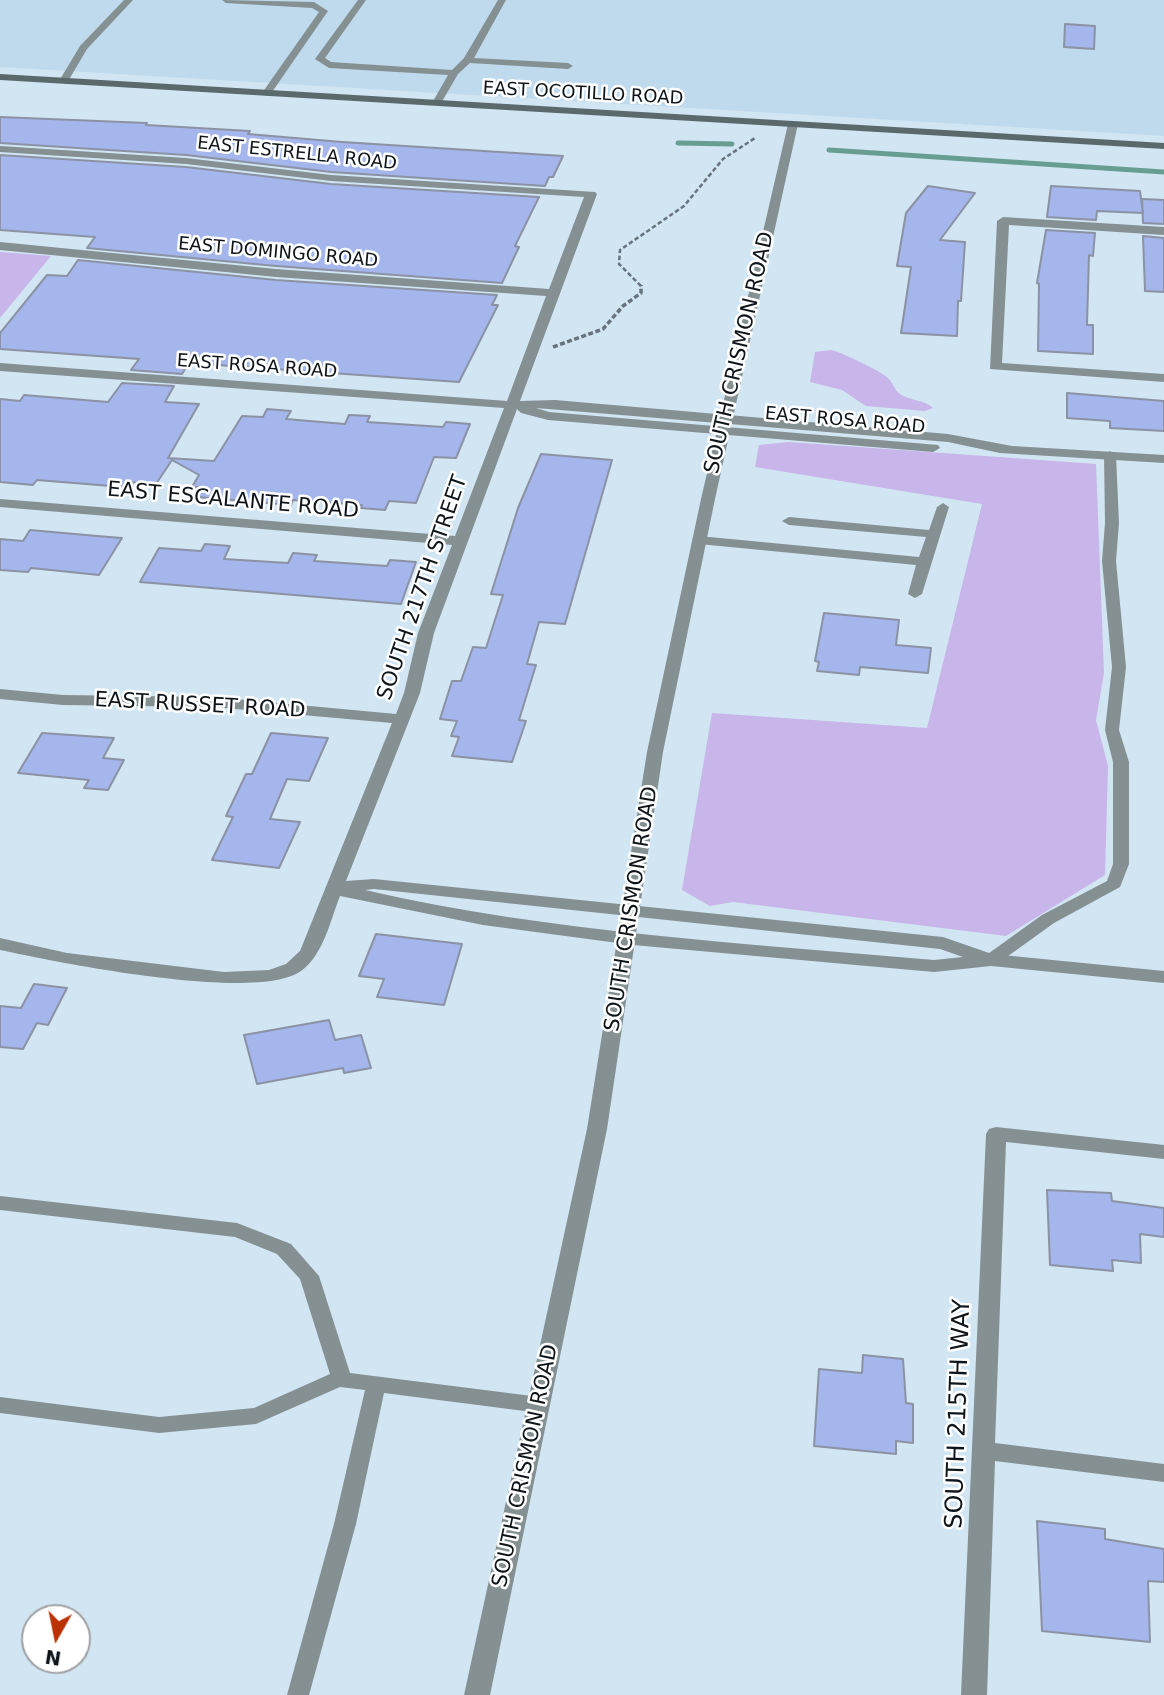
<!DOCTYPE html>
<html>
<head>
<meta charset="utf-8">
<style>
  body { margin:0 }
  #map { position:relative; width:1164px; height:1695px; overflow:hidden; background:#d1e5f3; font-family:"DejaVu Sans",sans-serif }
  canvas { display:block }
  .north { position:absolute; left:21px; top:1604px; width:70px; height:70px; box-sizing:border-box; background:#fff; border:2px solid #9fa1a3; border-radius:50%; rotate:189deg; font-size:19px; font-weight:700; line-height:28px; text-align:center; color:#0e151a }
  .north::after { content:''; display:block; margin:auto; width:24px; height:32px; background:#bb3204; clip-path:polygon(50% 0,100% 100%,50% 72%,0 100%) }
</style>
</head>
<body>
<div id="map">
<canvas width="1164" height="1695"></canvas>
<div class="north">N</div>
</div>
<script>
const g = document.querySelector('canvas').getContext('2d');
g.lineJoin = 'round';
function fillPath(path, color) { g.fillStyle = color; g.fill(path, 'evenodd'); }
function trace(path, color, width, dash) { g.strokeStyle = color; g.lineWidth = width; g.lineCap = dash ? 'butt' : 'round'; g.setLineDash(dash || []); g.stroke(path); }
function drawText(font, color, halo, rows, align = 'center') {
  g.font = font + ' "DejaVu Sans",sans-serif'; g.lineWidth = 5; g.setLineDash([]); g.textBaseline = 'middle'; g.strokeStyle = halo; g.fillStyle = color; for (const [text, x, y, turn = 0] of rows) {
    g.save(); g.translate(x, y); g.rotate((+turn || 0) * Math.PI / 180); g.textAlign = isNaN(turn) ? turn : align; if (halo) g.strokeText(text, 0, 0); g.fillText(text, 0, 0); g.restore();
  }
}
fillPath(new Path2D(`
  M0 0H1164V136L0 67Z`), '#bfdaed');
fillPath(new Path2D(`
  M0 252 51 256 0 318Z
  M831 350C839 351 885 373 889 379 894 385 895 392 903 396 913 401 925 400 933 408L925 411 866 406 842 390 810 382 815 352Z
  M789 442 1096 464 1104 673 1096 720 1108 766 1105 875 1006 936 733 902 710 906 682 890 712 713 927 728 982 504 755 467 759 445Z`), '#c8b5e9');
trace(new Path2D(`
  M678 143 732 144
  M829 150 1164 172`), '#689e92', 5);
const building = new Path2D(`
  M1065 24 1095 26 1094 49 1064 47Z
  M0 117 147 123 146 125 250 131 248 134 342 142 563 156 553 177H549L545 186 331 172 186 155 0 143Z
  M0 155 186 167 331 184 539 197 515 246 519 247 502 283 276 266 87 248 95 237 0 230Z
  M928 186 975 193 940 240 965 242 961 301H958L957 336 901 333 911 267 897 266 906 213Z
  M1051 186 1140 191 1143 213 1097 211 1096 220 1047 217Z
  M1142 199 1164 200V224L1143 223Z
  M1046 230 1095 233 1093 256 1089 255 1087 325H1093V354L1038 351 1039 284 1037 283Z
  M1143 236 1164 238V292L1145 291Z
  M78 260 276 280 497 295 492 305H498L459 382 189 363 182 374 131 370 139 359 0 349V333L47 275 67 276Z
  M122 383 174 386 165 402 199 404 168 458 214 461 242 416 263 417 267 409 291 411 286 419 345 424 349 415 370 416 367 422 443 427 446 422 470 424 456 458 434 457 416 503 389 501 385 510 361 508 362 505 293 500 291 505 197 497 202 487H192L199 475 172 460 156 484 127 482 123 487 37 480 33 485 0 482V399L20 401 24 395 108 402Z
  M1067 393 1164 401V431L1110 428V421L1067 418Z
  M541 454 612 460 565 624 539 622 527 664 536 665 519 720 526 721 512 762 452 756 459 737 451 736 457 721 440 719 452 681H461L473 647 486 648 503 595 491 594 518 508Z
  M30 530 97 536 122 538 99 575 31 568 28 572 0 570V539L23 541Z
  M205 544 230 546 224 559 288 563 293 553 317 555 314 561 387 566 390 560 416 562 401 604 140 582 159 548 201 551Z
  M824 613 899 620 896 645 931 648 928 673 860 667 859 675 817 671 819 662 815 661Z
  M42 733 114 738 103 758 124 760 108 790 84 788 89 780 18 773Z
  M271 733 328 738 309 781 287 779 270 819 300 822 279 868 212 860 233 817 226 816 246 774H252Z
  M376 934 462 944 444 1005 377 997 384 979 359 976Z
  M34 984 67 988 48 1025 37 1023 23 1049 0 1047V1006L21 1008Z
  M329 1020 335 1040 361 1035 371 1068 344 1073 343 1068 257 1084 244 1035Z
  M1047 1190 1111 1193 1112 1201 1164 1208V1237L1140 1234 1141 1263 1112 1260 1113 1271 1050 1265Z
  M863 1355 903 1359 906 1403 913 1404V1443L896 1441V1454L814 1446 819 1369 862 1373Z
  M1037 1521 1105 1529V1539L1164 1549V1582L1148 1581 1150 1642 1042 1631Z`);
fillPath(building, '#a4b6eb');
trace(building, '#8b92a4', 2);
trace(new Path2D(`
  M641 286 619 264 620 250 684 206 723 159 755 138`), '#67747d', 2.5, [4.5, 2.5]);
trace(new Path2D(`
  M553 347 603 329 623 306 641 293V285`), '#67747d', 3.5, [5, 2.5]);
fillPath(new Path2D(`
  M124 0H133L87 49 67 83H61L59 81 80 46Z
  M222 0 314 2 328 11 270 95 267 96 262 93 319 12 312 8 226 3Z
  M358 0H366L325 58 331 62 452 70 464 58 498 0H506L474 58 568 63 573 66 568 69 470 63 458 74 440 105H434L432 103 448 75 329 68 315 59Z
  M1110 451 1116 455 1119 523 1116 561 1126 667 1119 730 1129 762V864L1120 887 1054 923 997 964H985L983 960 985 956 1042 915 1107 881 1113 864V762L1105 730 1112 667 1102 561 1105 523 1104 455Z
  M943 503 949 507 922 594 915 598 908 594 916 565 699 544 692 540 699 536 919 557 926 537 789 525 782 521 789 517 929 530 937 507Z
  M0 1196 237 1223 291 1244 319 1276 350 1373 540 1397 547 1399 550 1405 547 1411 540 1413 384 1393 356 1524 309 1695H287L334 1524 365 1390 340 1387 256 1424 159 1433 0 1413V1397L159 1417 254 1408 330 1374 300 1279 277 1254 235 1237 0 1210Z`), '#859092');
fillPath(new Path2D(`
  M0 146 186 158 331 175 595 192 597 194 520 401 555 400 948 434 1012 446 1164 455V463L1000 453 948 442 536 408 549 412 938 445 940 448 933 452 548 420 521 413 517 409 434 633 420 693 346 881 374 879 943 937 992 954 1164 971V983L991 966 934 972 633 945 483 925 340 896C330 921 324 954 301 971 257 1003 56 962 0 950V938L67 953 224 972 269 970 286 964 300 951 392 723 213 707 63 705 0 699V689L63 695 213 697 396 714 404 693 418 633 452 545 0 507V499L455 536 504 408 0 371V363L507 401 546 296 276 277 0 250V242L276 269 549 289 584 197 331 181 186 164 0 152ZM374 889 940 949 963 957 934 960C744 943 552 933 365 890Z
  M1003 217 1164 227V235L1009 225 1002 363 1164 374V382L990 369 997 221Z
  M996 1127 1164 1145V1159L1006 1142 995 1443 1164 1464V1482L995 1461 987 1695H961L986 1134 989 1129Z`), '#859092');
fillPath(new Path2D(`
  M793 121 798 124 715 499 663 752 607 1129 490 1695H464L587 1129 647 752 701 499 788 124Z`), '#859092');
fillPath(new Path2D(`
  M0 74 1164 143V149L0 80Z`), '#5a6a6c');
drawText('18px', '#0e151a', '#fff', [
  ["EAST OCOTILLO ROAD",583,94,3],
  ["EAST ESTRELLA ROAD",297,154,6],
  ["EAST DOMINGO ROAD",278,253,5],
  ["EAST ROSA ROAD",257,367,4],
  ["EAST ROSA ROAD",845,421,5]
]);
drawText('21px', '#0e151a', '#fff', [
  ["SOUTH CRISMON ROAD",740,353,-77],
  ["EAST ESCALANTE ROAD",233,501,5],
  ["SOUTH 217TH STREET",423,588,-71],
  ["EAST RUSSET ROAD",200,706,3],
  ["SOUTH CRISMON ROAD",632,909,-81],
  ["SOUTH CRISMON ROAD",526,1466,-78]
]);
drawText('24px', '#0e151a', '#fff', [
  ["SOUTH 215TH WAY",959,1414,-88]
]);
</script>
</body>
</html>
